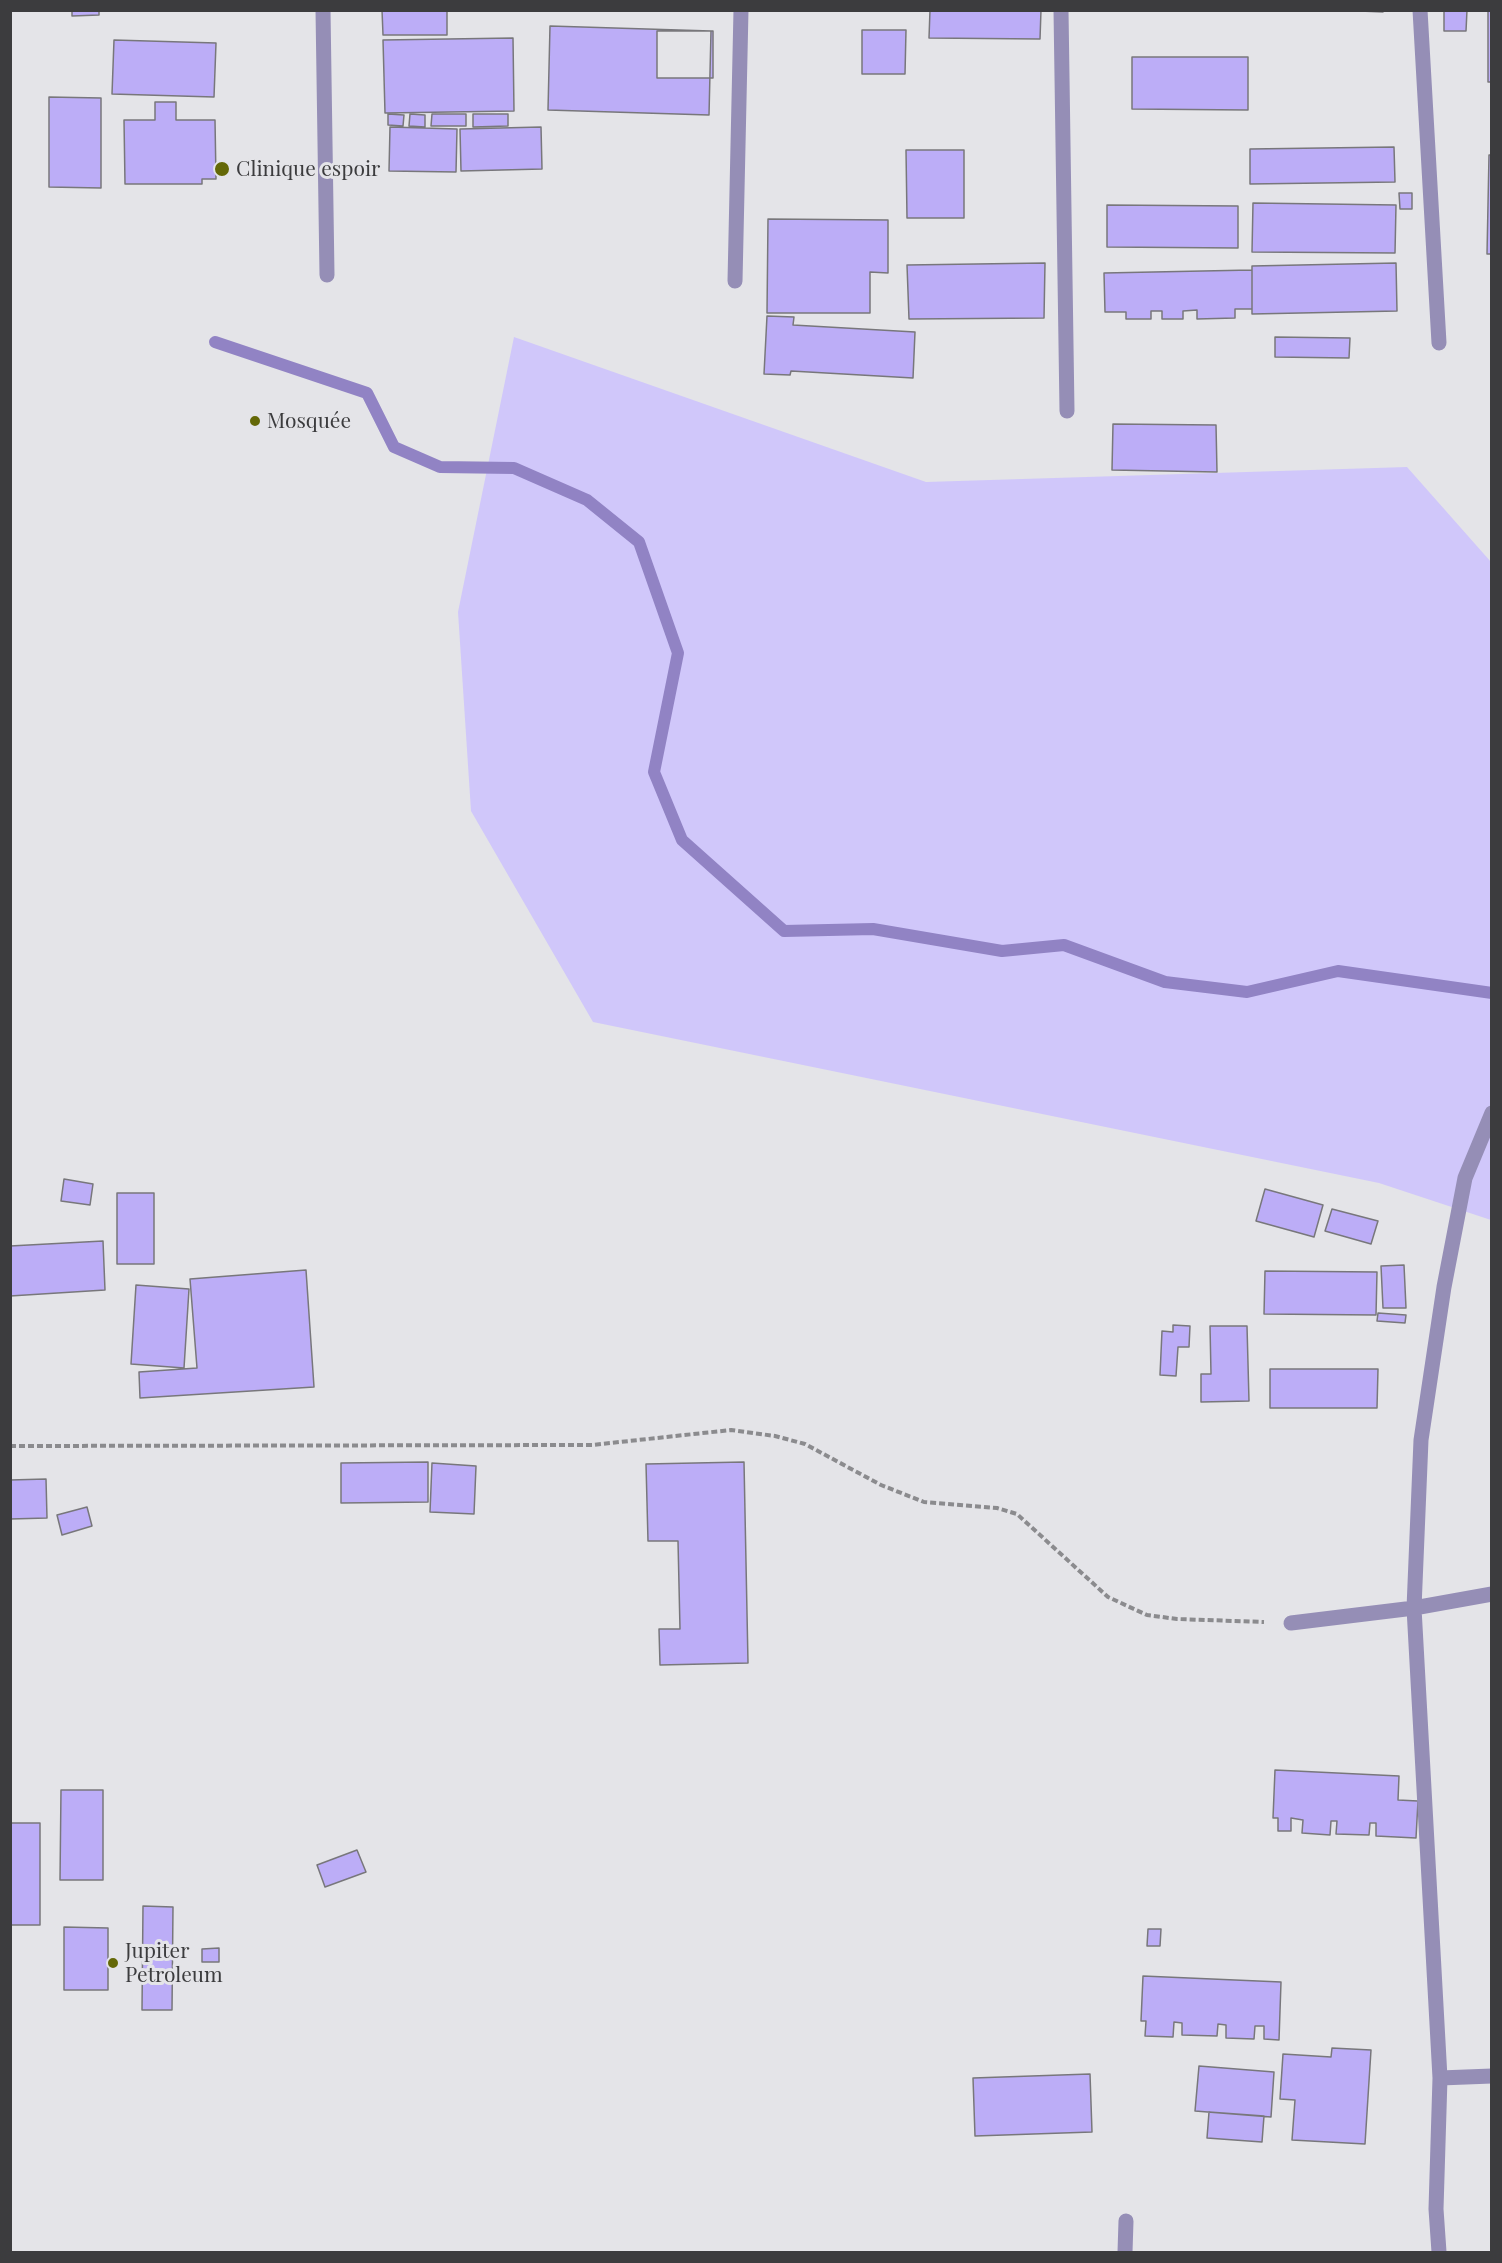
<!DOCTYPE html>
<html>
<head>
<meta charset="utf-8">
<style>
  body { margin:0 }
  #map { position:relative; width:1502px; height:2263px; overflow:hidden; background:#e4e4e8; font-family:"Playfair Display",serif }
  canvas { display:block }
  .frame { position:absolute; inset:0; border:12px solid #3c3c3e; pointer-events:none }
</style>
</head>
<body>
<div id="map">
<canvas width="1502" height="2263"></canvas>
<div class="frame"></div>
</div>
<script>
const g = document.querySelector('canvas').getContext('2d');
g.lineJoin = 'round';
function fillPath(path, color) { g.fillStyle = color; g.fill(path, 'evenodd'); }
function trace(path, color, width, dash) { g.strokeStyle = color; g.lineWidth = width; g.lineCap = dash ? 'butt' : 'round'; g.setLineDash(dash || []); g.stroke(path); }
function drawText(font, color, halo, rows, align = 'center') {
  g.font = font + ' "Playfair Display",serif'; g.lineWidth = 6; g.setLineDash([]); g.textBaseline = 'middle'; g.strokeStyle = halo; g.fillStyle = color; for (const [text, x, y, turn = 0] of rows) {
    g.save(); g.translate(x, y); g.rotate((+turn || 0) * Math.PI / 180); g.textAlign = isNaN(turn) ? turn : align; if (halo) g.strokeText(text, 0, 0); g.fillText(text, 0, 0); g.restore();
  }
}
fillPath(new Path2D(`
  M514 337 926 482 1407 467 1491 562V1220L1379 1183 593 1022 471 811 458 612Z`), '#d0c7fa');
trace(new Path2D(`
  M215 342 367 393 394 447 440 467 514 468 587 500 639 542 678 653 654 772 682 840 784 931 873 929 1002 951 1064 945 1165 982 1247 992 1338 971 1492 993`), '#9183c4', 12);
const building = new Path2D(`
  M72 10H99V15L72 16Z
  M382 10H447V35H383Z
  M930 10H1041L1040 39 929 38Z
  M1337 10H1383V12Z
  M1444 10H1467L1466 31H1444Z
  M1488 10H1492V82H1488Z
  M550 26 711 31 709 115 548 110Z
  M862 30H906L905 74H862Z
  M657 31H713V78H657Z
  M513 38 514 111 385 113 383 40Z
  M114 40 216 43 214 97 112 94Z
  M1132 57H1248V110L1132 109Z
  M49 97 101 98V188L49 187Z
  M155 102H176V120H215L216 179H202V184H125L124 120H155Z
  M388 114 404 115 403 126 388 125Z
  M410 114 425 115V127L409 126Z
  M432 114H466V126H431Z
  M473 114H508V126L473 127Z
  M390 127 457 129 456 172 389 171Z
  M541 127 542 169 461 171 460 129Z
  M1394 147 1395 182 1250 184V149Z
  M906 150H964V218H907Z
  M1489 155H1492V254H1487Z
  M1399 193H1412V209H1400Z
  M1253 203 1396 205 1395 253 1252 252Z
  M1107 205 1238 206V248L1107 247Z
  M768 219 888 220V273L870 272V313H767Z
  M1045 263 1044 318 909 319 907 265Z
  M1396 263 1397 311 1252 314V266Z
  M1252 270V309H1235V318L1197 319V310L1183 311V319H1162V311H1151V319H1126V312H1105L1104 273Z
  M767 316 794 317 793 325 915 332 913 378 791 371 790 375 764 374Z
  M1275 337 1350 338 1349 358 1275 357Z
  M1113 424 1216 425 1217 472 1112 470Z
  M64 1179 93 1184 90 1205 61 1201Z
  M1265 1189 1323 1205 1314 1237 1256 1221Z
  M117 1193H154V1264H117Z
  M1332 1209 1378 1221 1371 1244 1325 1231Z
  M103 1241 105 1290 10 1296V1246Z
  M1404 1265 1406 1308H1383L1381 1266Z
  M306 1270 314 1387 140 1398 139 1372 197 1368 190 1279Z
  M1265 1271 1377 1272 1376 1315 1264 1314Z
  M136 1285 189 1289 184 1368 131 1364Z
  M1378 1313 1406 1315 1405 1323 1377 1321Z
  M1173 1325 1190 1326 1189 1347H1178L1176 1376 1160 1375 1162 1331 1173 1332Z
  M1210 1326H1247L1249 1401 1201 1402V1374H1211Z
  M1270 1369H1378L1377 1408H1270Z
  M428 1462V1502L341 1503V1463Z
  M744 1462 748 1663 660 1665 659 1629H680L678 1541H648L646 1464Z
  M432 1463 476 1466 474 1514 430 1512Z
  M46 1479 47 1518 10 1519V1480Z
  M87 1507 92 1526 62 1535 57 1515Z
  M1275 1770 1399 1776 1398 1800 1418 1801 1416 1838 1376 1836V1823H1370L1369 1835 1336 1834 1337 1821H1331L1330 1835 1302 1833 1303 1820 1291 1818V1831H1278V1818H1273Z
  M61 1790H103V1880H60Z
  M10 1823H40V1925H10Z
  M357 1850 366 1872 325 1887 317 1865Z
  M143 1906 173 1907 172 2010H142Z
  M64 1927 108 1928V1990H64Z
  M1148 1929H1161L1160 1946H1147Z
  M219 1948V1962H202V1949Z
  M1143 1976 1281 1982 1279 2040 1264 2039V2026H1255L1254 2039 1226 2038V2025L1218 2024 1217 2036 1182 2035V2023L1174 2022 1173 2037 1145 2036 1146 2021H1141Z
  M1332 2048 1371 2050 1365 2144 1292 2140 1295 2100 1280 2099 1283 2054 1331 2057Z
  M1199 2066 1274 2072 1271 2117 1195 2111Z
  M1090 2074 1092 2132 975 2136 973 2078Z
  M1209 2112 1264 2116 1262 2142 1207 2138Z`);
fillPath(building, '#bcadf7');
trace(building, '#78777b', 1.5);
trace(new Path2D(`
  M10 1446 592 1445 731 1430 775 1436 805 1444 881 1485 924 1502 997 1508 1017 1514 1108 1597 1147 1615 1177 1619 1264 1622`), '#8b8b8e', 4, [6, 3]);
trace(new Path2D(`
  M323 10 327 275
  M1061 10 1067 411
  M1420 10 1439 343
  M735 281 741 10
  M1492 1113 1465 1178 1444 1287 1421 1440 1414 1608 1492 1594
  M1291 1623 1414 1608 1440 2078 1436 2209 1439 2252
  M1440 2078 1492 2076
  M1125 2252 1126 2221`), '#958eb6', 15);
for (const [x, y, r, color] of [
  [222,169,8,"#646807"],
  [255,421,6,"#646807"],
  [113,1963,6,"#646807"]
]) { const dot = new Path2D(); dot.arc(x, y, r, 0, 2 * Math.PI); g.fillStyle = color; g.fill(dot); trace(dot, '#e4e4e8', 2); }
drawText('21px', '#3c3c3e', '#e4e4e8', [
  ["Clinique espoir",236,169],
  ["Mosquée",267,421],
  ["Jupiter",125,1951],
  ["Petroleum",125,1975]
], 'left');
</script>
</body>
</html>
